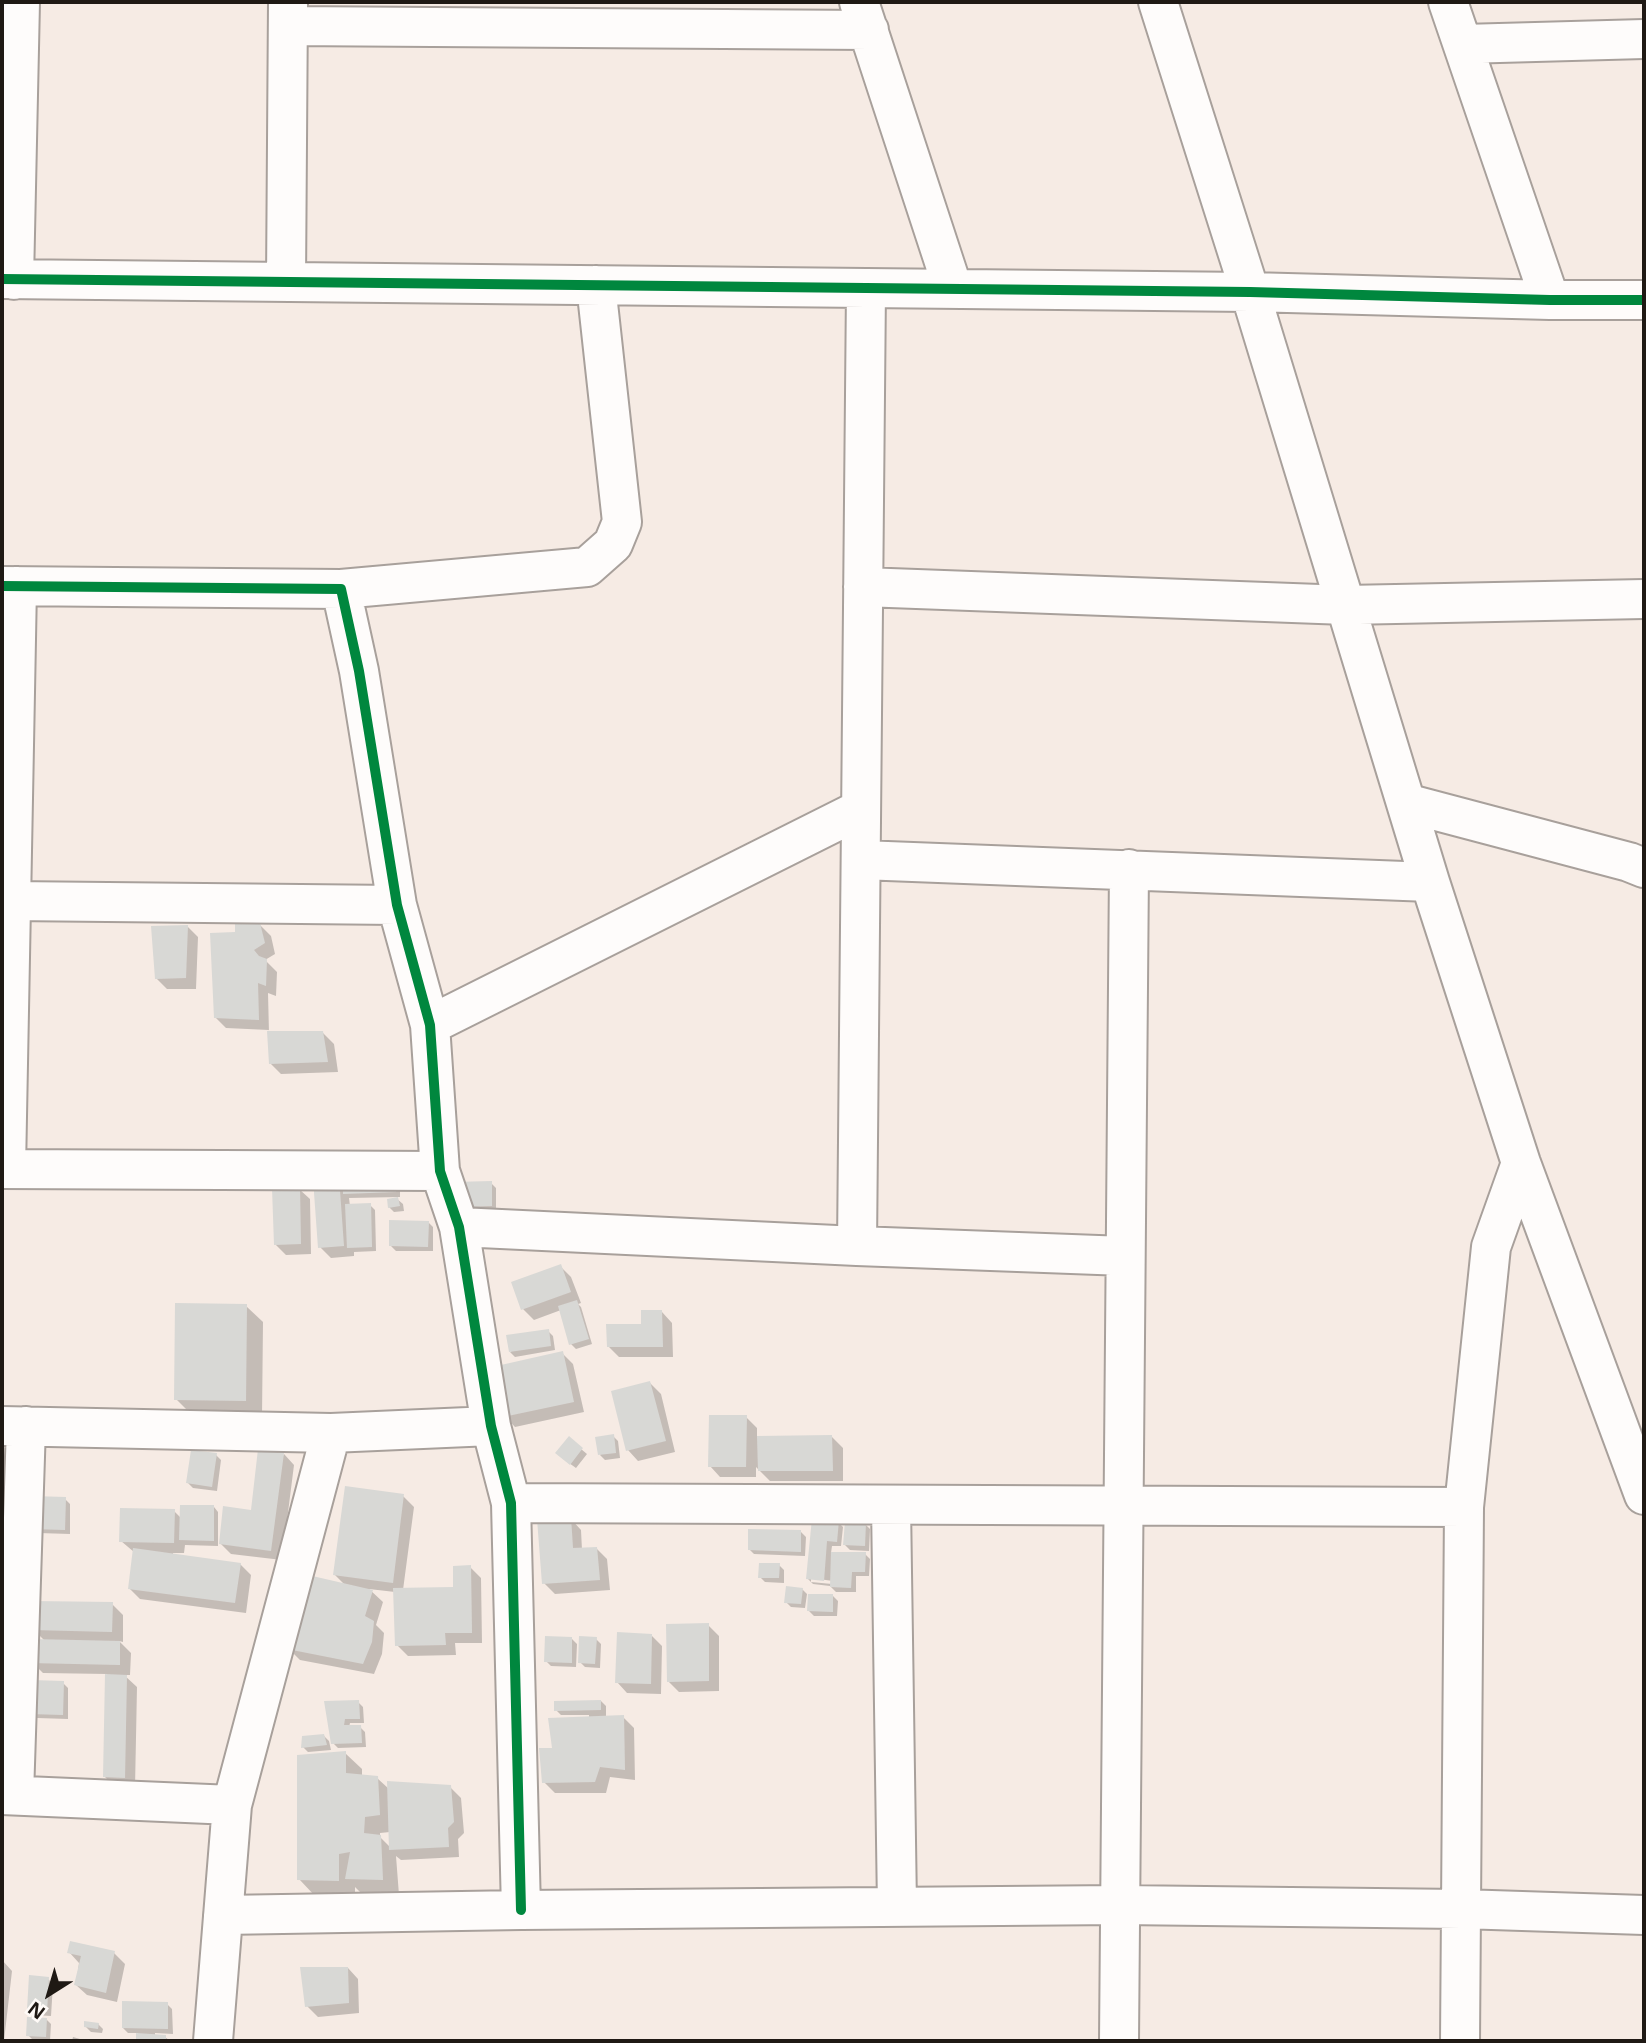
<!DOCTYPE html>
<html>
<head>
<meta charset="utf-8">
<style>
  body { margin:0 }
  #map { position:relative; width:1646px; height:2043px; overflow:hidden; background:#f6ebe4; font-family:"Noto Sans",sans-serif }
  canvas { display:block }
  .frame { position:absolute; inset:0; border:4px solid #1f1914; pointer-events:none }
  .north { position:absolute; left:14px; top:1959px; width:70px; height:70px; -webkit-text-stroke:5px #fffbf8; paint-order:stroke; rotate:217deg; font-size:19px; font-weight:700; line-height:28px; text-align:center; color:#1f1914 }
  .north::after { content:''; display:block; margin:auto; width:24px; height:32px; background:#1f1914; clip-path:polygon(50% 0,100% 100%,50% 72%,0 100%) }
</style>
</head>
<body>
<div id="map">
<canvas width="1646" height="2043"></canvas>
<div class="frame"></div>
<div class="north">N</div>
</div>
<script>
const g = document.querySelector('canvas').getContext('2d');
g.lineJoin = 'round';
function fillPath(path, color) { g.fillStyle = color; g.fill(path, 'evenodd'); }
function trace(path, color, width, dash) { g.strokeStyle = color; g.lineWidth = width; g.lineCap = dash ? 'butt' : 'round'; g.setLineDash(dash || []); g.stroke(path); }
fillPath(new Path2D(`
  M260 925 271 936 275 954 265 960 277 972 276 996 268 993 269 1033H323L334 1044 338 1072 281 1074 270 1063 269 1030 226 1028 215 1017 237 934Z
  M187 926 198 937 196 989H167L156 978Z
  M315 1181 400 1184V1197L349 1198 350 1206 370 1205 375 1210 376 1251 354 1252V1256L331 1258 320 1247Z
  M491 1183 496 1188V1210L460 1211Z
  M299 1189 310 1199 311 1254 286 1255 275 1244Z
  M397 1199 403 1204 404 1211 394 1212 389 1207Z
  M428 1222 433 1227V1251H396L391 1246Z
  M560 1266 571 1277 581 1303 578 1304 581 1307 592 1344 576 1349 571 1344 561 1310 534 1320 523 1309Z
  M246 1306 263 1322 262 1417 192 1415 176 1399Z
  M662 1312 672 1323 673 1357H619L609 1347Z
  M548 1331 553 1336 555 1350 515 1357 510 1352Z
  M562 1353 573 1364 584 1412 515 1427 505 1416Z
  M650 1383 661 1394 675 1452 638 1461 628 1450Z
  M746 1417 757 1428V1438L832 1437 843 1448V1481H770L756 1467V1477H720L710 1466Z
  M613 1436 618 1441 620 1458 605 1460 600 1455Z
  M569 1439 587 1454 576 1468 562 1458Z
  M284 1454 294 1465 282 1560 231 1554 220 1543 252 1512Z
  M216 1455 221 1460 217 1491 193 1488 188 1483Z
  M403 1496 414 1507 403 1590 455 1589 470 1567 481 1578 482 1643H455L456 1655 408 1656 397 1645 395 1592 369 1589 383 1602 376 1625 384 1633 382 1654 374 1674 300 1660 289 1649 346 1586 335 1575Z
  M65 1499 70 1504V1534L38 1533Z
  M214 1507 218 1512V1546L185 1545 184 1553H173V1555L240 1564 251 1575 246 1613 140 1599 129 1588 134 1552 121 1541 174 1511 181 1518Z
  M571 1519 581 1530 582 1550 597 1549 607 1559 610 1590 555 1594 544 1583Z
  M813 1520 838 1522 843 1527 841 1546H832L831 1553 865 1554 870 1559 869 1576H856V1592H836L830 1586 813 1584 811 1582 832 1584 833 1581 811 1578V1582L808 1579Z
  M865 1524 870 1529 869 1551 850 1550 845 1545Z
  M801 1532 806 1537 805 1556 754 1554 749 1549Z
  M779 1565 784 1570V1583L765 1582 760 1577Z
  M802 1589 807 1594 805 1608 791 1607 786 1602Z
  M833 1596 838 1601 837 1616H814L809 1611Z
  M112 1604 123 1615V1642L119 1641 131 1653 130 1675H124L137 1687 135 1788H116L105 1777 107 1674 43 1673 32 1662 45 1641 33 1629Z
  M708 1625 719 1636V1691L679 1692 668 1681Z
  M652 1636 662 1646 661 1694 627 1693 617 1682Z
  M572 1639 577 1644 576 1667 551 1666 546 1661Z
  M596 1639 601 1644 600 1668 585 1667 580 1662Z
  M63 1683 68 1688V1719L37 1718 32 1713Z
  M601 1701 606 1706V1718L623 1717 634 1728 635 1780 610 1777 606 1793H555L544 1782 554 1750 589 1718V1715H561L556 1710Z
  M358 1702 363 1707 364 1723H350L349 1727H360L365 1732 366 1747 338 1748 333 1743 326 1703Z
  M324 1736 329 1741 331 1750 308 1752 303 1747Z
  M345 1753 362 1769V1776L377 1778 389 1789 450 1787 461 1798 464 1833 458 1839 459 1857 401 1860 396 1856 399 1895H363L355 1887V1897L315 1896 299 1879ZM390 1832V1847L380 1837V1833Z
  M69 1952 114 1953 125 1964 117 2002 87 1995 76 1985 79 1963Z
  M2 1960 12 1971 4 2041H2Z
  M348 1968 358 1979 359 2013 318 2017 307 2006Z
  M48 1979 53 1984 51 2016 34 2015 29 2010Z
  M167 2004 172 2009 173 2034 155 2033V2036L165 2037 170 2041H138V2033H128L123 2028Z
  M46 2019 51 2024 50 2041 33 2040 28 2035Z
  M98 2024 103 2029 102 2033 91 2032 86 2027Z
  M73 2037 87 2041H72Z`), '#0003');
fillPath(new Path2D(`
  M235 921 260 923 265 943 254 950 259 956 267 959 266 986 258 983 259 1020 214 1018 210 933 235 932Z
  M188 925 186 978 155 979 151 926Z
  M267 1031H323L328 1062 269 1064Z
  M339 1177 344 1246 318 1248 313 1179Z
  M396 1177V1192L343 1194V1178Z
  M492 1181V1206L453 1207V1182Z
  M300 1187 301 1244 274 1245 272 1188Z
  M398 1197 400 1206 388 1208 387 1199Z
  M371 1203 372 1247 347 1248 345 1204Z
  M389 1220 429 1221 428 1247 389 1246Z
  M561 1264 571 1292 521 1310 511 1282Z
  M577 1300 589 1339 569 1345 558 1306Z
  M175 1303 247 1304 246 1401 174 1400Z
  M641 1310H662L663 1347H607L606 1324H641Z
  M549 1329 551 1346 509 1352 506 1335Z
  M563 1351 574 1402 503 1417 492 1367Z
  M650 1381 666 1441 626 1451 611 1391Z
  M709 1415H747L746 1467H708Z
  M614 1434 616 1453 598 1455 595 1437Z
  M832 1435 833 1471H758L757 1436Z
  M569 1436 583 1448 570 1465 555 1453Z
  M258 1449 284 1453 271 1551 219 1544 223 1506 251 1510Z
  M191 1450 217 1453 212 1487 186 1483Z
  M345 1486 404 1494 393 1583 333 1575Z
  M32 1496 66 1497 65 1530 31 1529Z
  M180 1505H214V1541L179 1540Z
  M120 1508 175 1509 174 1543 119 1542Z
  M571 1517 573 1548 597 1547 600 1580 542 1584 537 1519Z
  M812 1518 839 1520 837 1542 827 1541 824 1581 806 1579Z
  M845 1521 866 1522 865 1546 843 1545Z
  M748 1529 801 1530V1552L748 1550Z
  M133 1548 241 1563 235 1603 128 1589Z
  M831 1552H866L865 1572H852L851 1588 830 1587Z
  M759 1563H780L779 1578H758Z
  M471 1565 472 1633H445L446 1645 395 1646 393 1588 453 1587V1566Z
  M308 1575 373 1590 365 1616 374 1621 372 1642 363 1664 287 1649Z
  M786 1586 803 1588 801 1604 784 1603Z
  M808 1594H833V1612L807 1611Z
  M32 1601 113 1602 112 1632 32 1630Z
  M709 1623V1681L667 1682 666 1624Z
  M617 1632 652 1634 651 1684 615 1683Z
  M545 1636 572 1637V1663L544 1662Z
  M579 1636 597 1637 595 1664 578 1663Z
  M31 1639 120 1641V1665L30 1663Z
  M105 1674 127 1675 125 1778 103 1777Z
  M31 1680 64 1681 63 1715 30 1714Z
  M359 1700 360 1719H345L344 1725H361L362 1743 331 1744 324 1701Z
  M601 1700V1710L554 1711V1701Z
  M624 1715 625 1770 600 1767 595 1782 542 1783 539 1748H552L548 1718Z
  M324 1734 327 1745 301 1748 302 1736Z
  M346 1751V1773L378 1776 380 1815 365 1817 364 1833 381 1835 383 1880 345 1879 350 1852 339 1854V1881L297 1880V1755Z
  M387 1781 451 1785 454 1822 448 1828 449 1847 389 1850Z
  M70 1941 115 1951 106 1993 74 1985 81 1956 67 1953Z
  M300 1967H348L349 2003 305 2007Z
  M29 1975 49 1977 47 2012 27 2010Z
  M122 2001 168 2002V2029L122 2028Z
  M27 2017 47 2018 46 2037 26 2036Z
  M84 2021 99 2023 98 2029 84 2027Z
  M136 2033 166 2035V2041H136Z`), '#d8d8d5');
const minor = new Path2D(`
  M859 2 953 289
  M1158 2 1250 292 1430 882 1521 1163 1644 1495
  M1448 2 1550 300
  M288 26 869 30
  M1463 44 1644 39
  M2 279 1250 292 1550 300H1644
  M14 280 20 2
  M286 282 288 2
  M2 586 341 589 359 671 397 905 430 1025 440 1171 459 1227 491 1426 511 1503 521 1910
  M863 587 1346 605 1644 599
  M341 589 587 567 613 544 622 522 596 285
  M1406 803 1629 862 1644 868
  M861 860 1430 882
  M11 901 397 905
  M430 1025 861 809
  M2 1169 440 1171
  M6 1169 17 586
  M459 1227 857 1246 1125 1256
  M857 1246 866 288
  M2 1426 331 1433 491 1426
  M511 1503 1464 1507
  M891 1505 897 1907
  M2 1795 232 1805
  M14 1795 26 1426
  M223 1915 521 1910 1120 1905 1461 1909 1644 1915
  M213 2041 232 1805 331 1433
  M1119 2041 1129 869
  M1460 2041 1464 1507 1491 1247 1521 1163`);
trace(minor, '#a8a09b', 42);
trace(minor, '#fefcfb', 38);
trace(new Path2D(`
  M2 279 1250 292 1550 300H1644
  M2 586 341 589 359 671 397 905 430 1025 440 1171 459 1227 491 1426 511 1503 521 1910`), '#00873e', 10);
</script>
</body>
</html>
